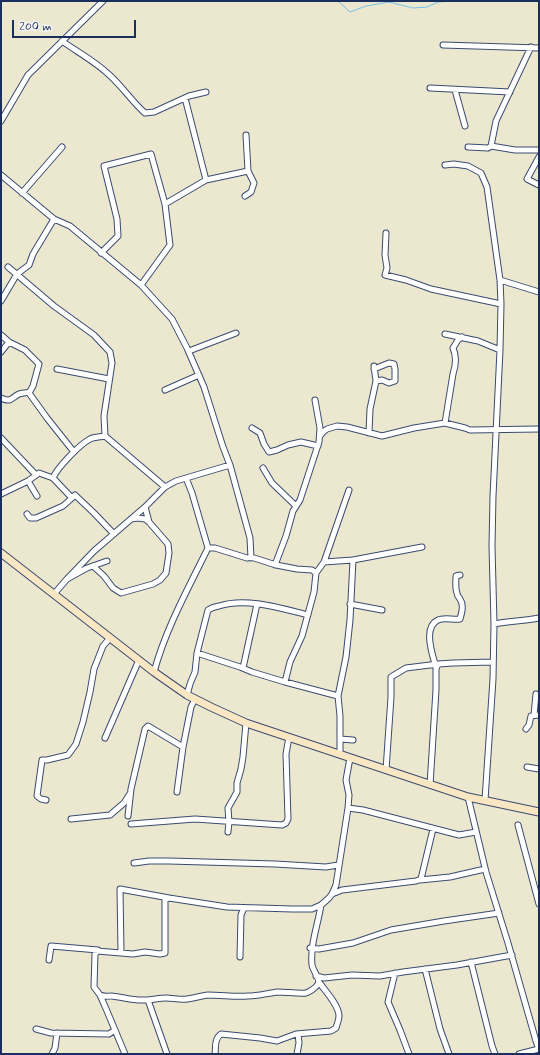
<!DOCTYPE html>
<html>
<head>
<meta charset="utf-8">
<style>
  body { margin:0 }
  #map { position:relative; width:540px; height:1055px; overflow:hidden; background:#ece8d0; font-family:Mynerve,sans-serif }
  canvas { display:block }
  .frame { position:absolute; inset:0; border:2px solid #1b2f5e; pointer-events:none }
  .scale { position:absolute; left:12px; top:20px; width:124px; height:18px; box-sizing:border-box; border:2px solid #1b2f5e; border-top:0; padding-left:5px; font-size:12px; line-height:14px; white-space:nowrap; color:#1b2f5e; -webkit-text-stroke:3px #f6f6f2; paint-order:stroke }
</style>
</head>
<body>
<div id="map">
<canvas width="540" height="1055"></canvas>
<div class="frame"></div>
<div class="scale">200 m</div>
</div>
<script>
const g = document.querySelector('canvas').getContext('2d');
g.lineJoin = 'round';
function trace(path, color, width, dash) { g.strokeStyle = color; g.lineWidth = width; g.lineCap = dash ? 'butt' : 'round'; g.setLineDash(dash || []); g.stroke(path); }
trace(new Path2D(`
  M338 1 350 12 366 6 389 2 413 8 427 7 438 2 455 1`), '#74bfed', 1);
const street = new Path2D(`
  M62 41C76 51 94 61 106 72 121 84 131 101 145 113L154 112 189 96 206 92
  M443 45 539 48
  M531 47 496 121 491 146 515 150H539
  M430 88 510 92
  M455 90 465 126
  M185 98 206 180
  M1 121 28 75 103 1
  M468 147 488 148 491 146
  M539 157 527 179 539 185
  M445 165 454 164 468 166 481 173 487 187 500 280
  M1 175 54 219 70 226 141 285 172 319 187 348 204 387 223 447 230 465 250 538 251 558
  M22 193 62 147
  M245 196 251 192 254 183 248 171 246 135
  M165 204 206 180 248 171
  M386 233 385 255 387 268 385 275 406 280 431 289 501 304
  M101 253 118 236 117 219 104 166 151 154 165 204 170 245 141 285
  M8 267 54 306 94 335 110 352 112 363 104 416 105 436 165 487
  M1 301 17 274 29 265 33 254 54 219
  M445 334 478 341 500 350
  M1 335 9 342 1 352
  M9 342 25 350 39 364 33 386 29 393 47 418 74 452
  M189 351 236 333
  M57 369 109 379
  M374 369 389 363 394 364 395 369V381L389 383 382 380 376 381
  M165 390 199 375
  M1 398C11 403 11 398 19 394 22 393 26 393 29 392
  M445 423 453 374C456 365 457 357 453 348L458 340 462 337
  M252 428 260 433 264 444 269 452 277 450 288 445 301 442 318 446
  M369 433 370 409 376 381 374 366
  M320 436 323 432 327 429 337 426 347 427 382 436 414 428 445 423 465 428 470 430 539 429
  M1 438 36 475
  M263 468 272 483 296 506
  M53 478 72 498 75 495 94 513 114 534
  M28 481 37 496
  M1 494 28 481 39 473 53 478C57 468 79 445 90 439 94 437 100 437 105 436
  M145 507 149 522
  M27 514 30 518H36L63 506 72 498
  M353 560 422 547
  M324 562 349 490
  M275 565 286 536 293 511 300 500 319 442 320 428 315 400
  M93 566 104 576 113 588 121 593 153 584 160 580 166 573 169 553 168 544 149 522 145 519 138 518 131 519
  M67 579 94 551 145 507 165 487 176 481 230 465
  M54 594 67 579 87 568 107 561
  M350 604 382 610
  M494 624C509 621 524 621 539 618
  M197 653 208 610C213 607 214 607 219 606 246 597 280 608 308 615
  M435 664C432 653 423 627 438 620 444 617 453 620 460 619 462 612 464 605 460 599 458 595 458 598 457 593 455 588 456 581 456 576L460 575
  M243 668 257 604
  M154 672C166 628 188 589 208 548L192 493 186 478
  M285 682 338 696 346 657 350 620 353 560 324 562 316 573
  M187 695 190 684 195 672 197 653 240 667 252 672 285 682 290 662 302 636 314 592 316 573 312 570 297 569 276 565 251 557 247 558 215 548H208
  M338 696 340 716V755
  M534 715 536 694
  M526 729 529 725 531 716 539 715
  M105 738 139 660
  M340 739 353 740
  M527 767 539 769
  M386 770 391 697V677L406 668 438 664
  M430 785 436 690V669L438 664 453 663 493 662
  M177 792 183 747
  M468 797 486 872 508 943 536 1041 539 1049
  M46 800 41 799 37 796 42 760H47L68 755 76 744 83 722 90 692 94 669 103 646 110 638
  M485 800 493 679 494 624 492 546 493 496 500 350 501 304 500 280 539 292
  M348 808 363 810 459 835 476 832
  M128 816 131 789 145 729 148 726 183 747 191 707 195 699
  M71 819 110 815 124 803 129 795
  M131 824 195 819 282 825 286 823 288 819 286 754 289 737
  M518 825 539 904
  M228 832 229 822 228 808 237 792V783L241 769 243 757 246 723
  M134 863 149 861H169L275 864 326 867 338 865
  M420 880 450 877 485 869
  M332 894 342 890 416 881 421 879 433 829
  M310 948 319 949 353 943 391 930 444 921 499 913
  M121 952 120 889 169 898
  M240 957 241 915 244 908
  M49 960 51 946 98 950
  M471 962 492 1046 495 1054
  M425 969 440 1029 449 1054
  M395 973 388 1002 400 1030 409 1054
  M316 976 324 978 352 975 380 976 403 972 457 965 512 955
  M100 995C104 997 107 996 111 996 123 997 133 1001 145 1000 152 1000 159 998 166 998 173 998 180 1000 187 999 194 998 201 996 208 995 222 995 235 997 248 996 258 996 268 993 278 992 285 992 301 994 306 993 309 992 316 988 318 984 321 980 313 971 312 965 310 944 318 925 321 905
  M148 1000 167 1054
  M36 1029 51 1033 109 1034 115 1030
  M52 1054 55 1048 57 1033
  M125 1054 107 1011 100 995 94 987 95 954 97 951 133 954 145 952 160 954 165 953V900L169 898 227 907 292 909H312L321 905 329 898 332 894 336 885 348 808 349 795 346 780 350 758
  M215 1054C216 1047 214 1039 221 1034L260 1038 277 1041 296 1034 331 1031 336 1028C337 1024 339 1020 339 1016 339 1005 325 991 319 982
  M297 1054 299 1043 298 1034
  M519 1054 539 1049`);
const secondary = new Path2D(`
  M1 553 154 672 187 695 211 707 246 723 468 797 539 812`);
trace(street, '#3a4b6f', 7);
trace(secondary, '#3a4b6f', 9);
trace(street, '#fff', 5);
trace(secondary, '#f9e7c3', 7);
</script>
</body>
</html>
